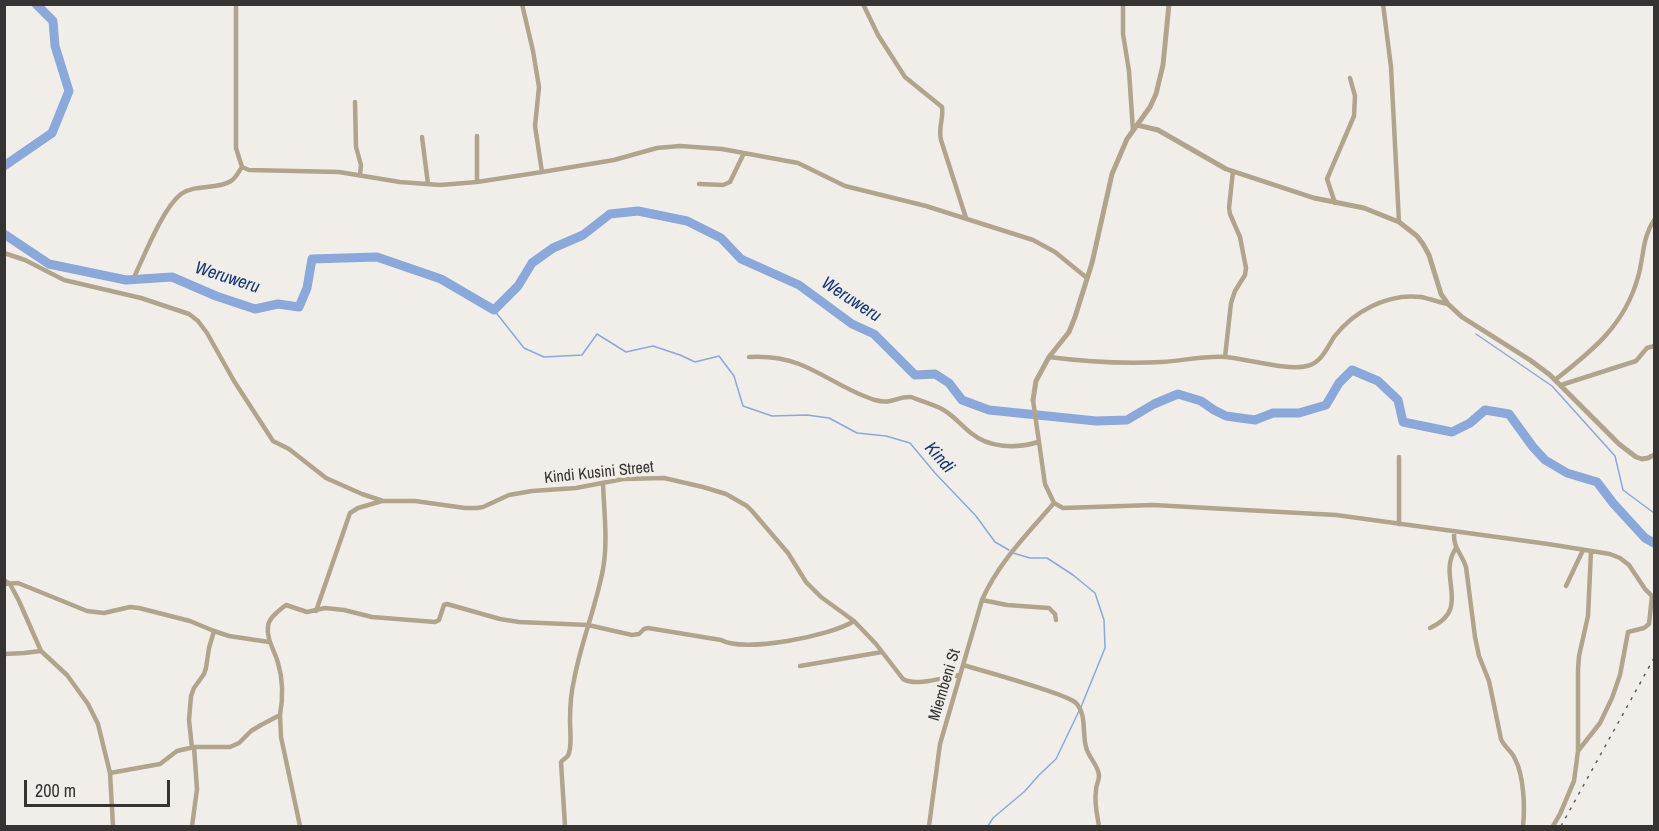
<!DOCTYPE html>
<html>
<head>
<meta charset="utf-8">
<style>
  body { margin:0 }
  #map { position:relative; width:1659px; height:831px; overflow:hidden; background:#f1eeea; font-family:"Archivo Narrow",sans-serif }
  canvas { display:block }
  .frame { position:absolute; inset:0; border:6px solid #353432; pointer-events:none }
  .scale { position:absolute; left:24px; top:780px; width:146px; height:27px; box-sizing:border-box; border:3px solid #353432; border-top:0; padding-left:8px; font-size:18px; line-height:21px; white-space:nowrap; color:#353432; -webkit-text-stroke:4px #f1eeea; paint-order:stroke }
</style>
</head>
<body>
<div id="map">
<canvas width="1659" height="831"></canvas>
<div class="frame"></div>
<div class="scale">200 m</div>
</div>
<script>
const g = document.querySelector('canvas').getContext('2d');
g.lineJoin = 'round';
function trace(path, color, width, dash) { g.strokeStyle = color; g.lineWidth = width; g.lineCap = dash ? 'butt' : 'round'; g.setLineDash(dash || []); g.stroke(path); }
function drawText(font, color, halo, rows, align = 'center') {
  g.font = font + ' "Archivo Narrow",sans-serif'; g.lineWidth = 6; g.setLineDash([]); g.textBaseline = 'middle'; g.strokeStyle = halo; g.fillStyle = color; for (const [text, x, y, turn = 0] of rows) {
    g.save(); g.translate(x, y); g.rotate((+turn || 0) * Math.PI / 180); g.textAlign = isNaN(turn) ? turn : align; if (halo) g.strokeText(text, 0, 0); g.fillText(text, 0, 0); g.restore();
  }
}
trace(new Path2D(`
  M494 310 524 348 544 357 582 355 597 334 626 352 653 346 680 355 695 362 719 356 734 376 743 406 772 416 807 415 829 418 857 433 886 436 910 443 935 473 976 516 995 542 1009 550
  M1476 334 1552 386 1615 456 1623 490 1654 513
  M1013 553 1030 558H1047L1073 575 1095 593 1104 620 1105 648 1081 707
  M988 826 993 818 1025 791 1039 775 1056 759 1079 711`), '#8aa8da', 1.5);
trace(new Path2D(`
  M4 166 52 133 69 91 55 46 53 21 36 4
  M4 234 49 264 126 280 172 277 216 296 255 309 278 304 299 307 307 288 312 259 377 257 441 279 494 310 518 286 532 263 553 248 583 235 610 214 638 211 687 221 721 238 741 259 799 285 852 324 874 334 915 375 935 374 949 383 962 400 989 410 1096 421 1127 420 1154 404 1178 394 1201 401 1214 410 1226 416 1255 420 1273 413H1299L1326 405 1339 383 1352 370 1378 381 1398 400 1403 422 1452 432 1470 423 1485 410 1509 414 1533 447 1545 460 1567 473 1597 482 1613 503 1645 538 1654 543`), '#8aa8da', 9);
trace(new Path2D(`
  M236 4V148L242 167 249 170 339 172 400 182 440 185 477 182 542 172 614 160 657 148 680 146 722 149 798 163 845 186 926 206 1033 240 1055 252 1087 278
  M522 4 533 51 539 87 535 126 542 172
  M863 4 878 35 905 77 942 107C944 118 938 126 941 140L966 218
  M1123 4V34L1129 71 1133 131
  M1383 4 1391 67 1399 222
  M355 102 356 147 361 165 360 175
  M477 136V182
  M422 137 428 184
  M699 184 723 185 730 182 744 153
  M1335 203 1327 179 1354 116 1355 96 1350 78
  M4 253 25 260 64 280 141 298 189 314 198 321 207 333 234 381 273 441 289 449 326 478 362 494 383 501H415L465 508H477L483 507 509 495 532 491 576 488 623 479 664 478 703 487 726 494 747 506 752 511 788 553 806 582 821 597 854 621 876 644 903 679C916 687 945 677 960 675
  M135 275C145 254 163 208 181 194 195 184 217 190 231 181 236 178 239 171 242 167
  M749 357C766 356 783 358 799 364 825 374 848 392 875 400 893 405 896 396 911 397 921 401 932 404 942 409 953 415 961 425 971 433 989 448 1016 449 1038 442
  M1049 357C1087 362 1124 364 1162 362 1183 361 1205 355 1226 357 1246 359 1289 371 1307 366 1321 363 1327 348 1334 337 1354 311 1388 293 1421 297 1430 299 1439 302 1448 304
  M1225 357 1231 303 1235 291 1245 275 1246 268 1240 237 1230 214 1229 208 1233 171
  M1555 380C1592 351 1625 325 1638 277 1644 257 1642 238 1654 220
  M1561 385 1636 361 1647 348 1654 346
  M1033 400 1045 484 1054 503 1063 508 1153 505 1336 515 1548 544 1610 554 1620 558 1629 565 1645 589 1654 598
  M1399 524V457
  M1454 531C1453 550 1461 551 1466 567L1475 637 1479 656 1489 681 1501 739C1504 747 1512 751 1515 759 1524 776 1525 807 1523 826
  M4 580 10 584 19 601 41 651 67 675 88 704 98 724 110 773 113 826
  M4 584 18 583 87 611 104 613 130 607 139 608 190 621 214 631 229 636 269 642
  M1566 586 1583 550
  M982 600 1007 605 1049 608 1055 614 1056 620
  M316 611 350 513 358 508 382 501
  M1430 628C1473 608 1436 577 1456 548
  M4 654 24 653 41 651
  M963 665C980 670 1068 694 1076 703 1087 715 1082 733 1086 747 1088 757 1099 766 1099 776 1099 781 1096 785 1096 790 1094 802 1097 815 1099 826
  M800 666 882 652
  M280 715 281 737 300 826
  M192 748 189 720 191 696 194 688 204 674 206 668 209 648 214 631
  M1578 751V670L1579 656 1588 616 1591 551
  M110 773 160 764 177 751 194 747H230L239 743 251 731 261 725 280 715C283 698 283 679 278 663 275 651 266 639 268 626 269 617 280 610 286 605L307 612 325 608 344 610 372 617 435 622 439 620 444 605 447 604 500 619 519 622 588 625 632 635 639 634 644 629 648 628 721 640C744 653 831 636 854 621
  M192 826 197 789 194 747
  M565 826 561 762C564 758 568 758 569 753 572 743 570 731 570 721 570 707 571 693 574 680 581 642 596 607 603 569 608 541 604 511 603 483
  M929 826 940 744 982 600C998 563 1028 533 1054 503
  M1553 826 1560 814 1574 781 1578 751 1600 723 1612 698 1620 675 1628 632 1644 628 1649 624 1652 596`), '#b1a48c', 4.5);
trace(new Path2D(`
  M1137 125 1158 130 1226 169 1314 198 1364 208 1399 222 1417 236 1423 244 1429 255 1441 294 1448 304 1462 317 1530 360 1550 375 1619 444 1636 457 1642 459 1648 458 1654 455
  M1033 400 1036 381 1049 357 1069 332 1075 317 1092 263 1112 174 1127 139 1150 107 1156 94 1163 65 1169 4`), '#b1a48c', 5);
trace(new Path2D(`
  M1561 826 1654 658`), '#5b5a57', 1.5, [3, 6]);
drawText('16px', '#353432', '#f1eeea', [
  ["Kindi Kusini Street",599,473,-6],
  ["Miembeni St",945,685,-73]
]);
drawText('italic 18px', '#153773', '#f1eeea', [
  ["Weruweru",227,278,18],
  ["Weruweru",851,300,33],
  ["Kindi",939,458,49]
]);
</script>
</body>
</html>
